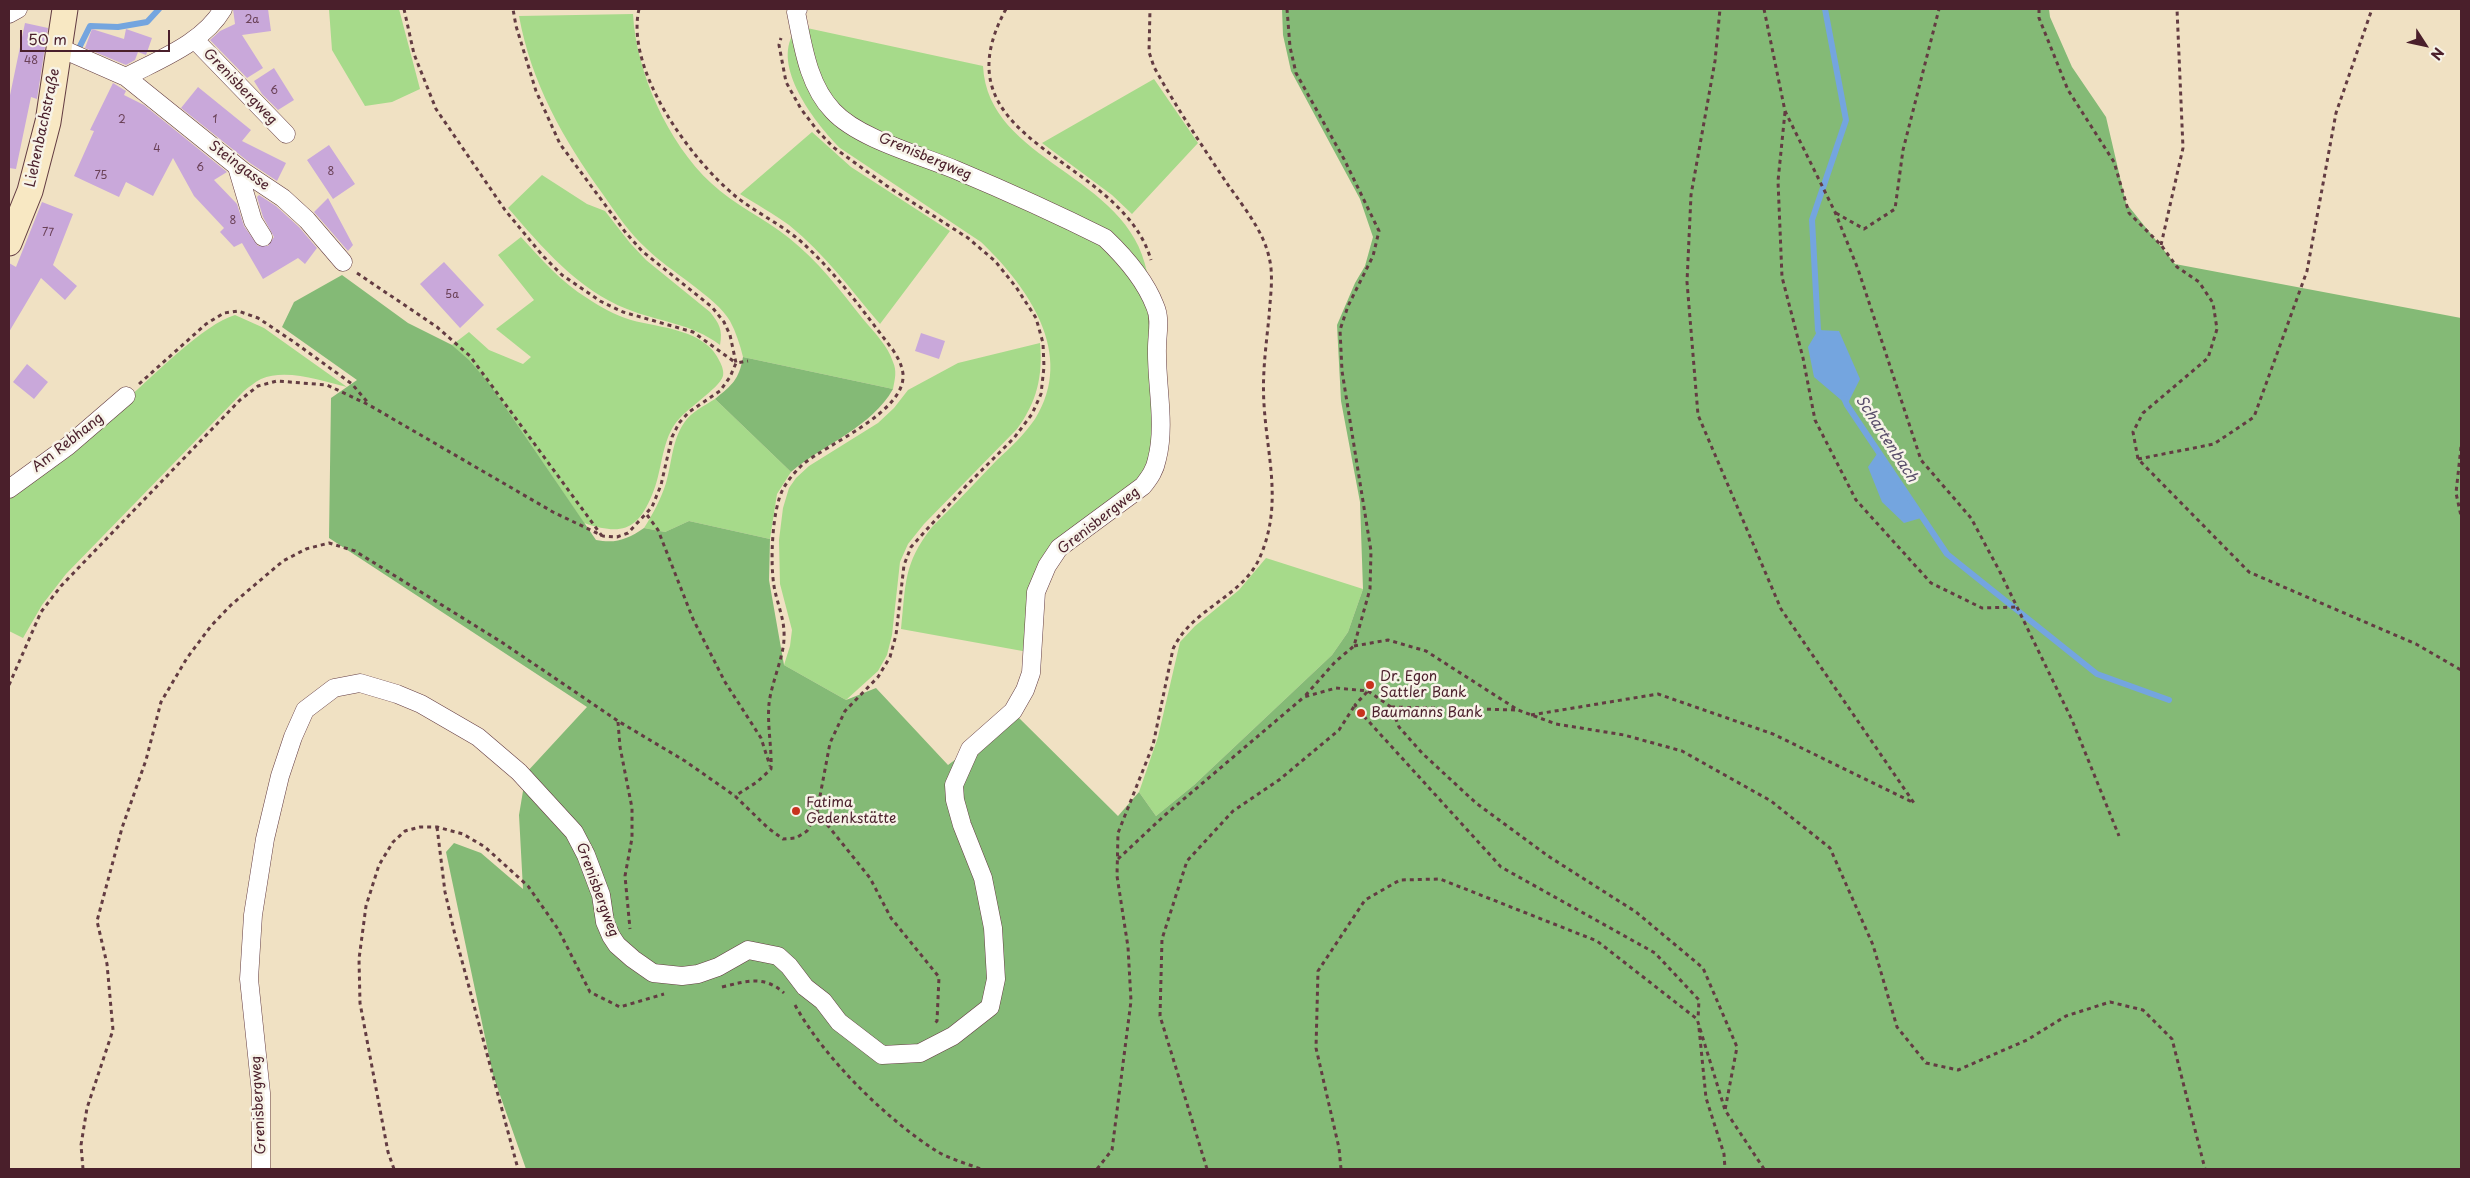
<!DOCTYPE html>
<html>
<head>
<meta charset="utf-8">
<style>
  body { margin:0 }
  #map { position:relative; width:2470px; height:1178px; overflow:hidden; background:#f0e1c3; font-family:"Playpen Sans",sans-serif }
  canvas { display:block }
  .frame { position:absolute; inset:0; border:10px solid #4a1f2b; pointer-events:none }
  .north { position:absolute; left:2400px; top:20px; width:50px; height:50px; -webkit-text-stroke:4px #f7f3e8; paint-order:stroke; rotate:125deg; font-size:14px; font-weight:700; line-height:20px; text-align:center; color:#4a1f2b }
  .north::after { content:''; display:block; margin:auto; width:18px; height:22px; background:#4a1f2b; clip-path:polygon(50% 0,100% 100%,50% 72%,0 100%) }
  .scale { position:absolute; left:20px; top:30px; width:150px; height:22px; box-sizing:border-box; border:2px solid #4a1f2b; border-top:0; padding-left:6px; font-size:15px; line-height:18px; white-space:nowrap; color:#4a1f2b; -webkit-text-stroke:4px #f7f3e8; paint-order:stroke }
</style>
</head>
<body>
<div id="map">
<canvas width="2470" height="1178"></canvas>
<div class="frame"></div>
<div class="north">N</div>
<div class="scale">50 m</div>
</div>
<script>
const g = document.querySelector('canvas').getContext('2d');
g.lineJoin = 'round';
function fillPath(path, color) { g.fillStyle = color; g.fill(path, 'evenodd'); }
function trace(path, color, width, dash) { g.strokeStyle = color; g.lineWidth = width; g.lineCap = dash ? 'butt' : 'round'; g.setLineDash(dash || []); g.stroke(path); }
function drawText(font, color, halo, rows, align = 'center') {
  g.font = font + ' "Playpen Sans",sans-serif'; g.lineWidth = 5; g.setLineDash([]); g.textBaseline = 'middle'; g.strokeStyle = halo; g.fillStyle = color; for (const [text, x, y, turn = 0] of rows) {
    g.save(); g.translate(x, y); g.rotate((+turn || 0) * Math.PI / 180); g.textAlign = isNaN(turn) ? turn : align; if (halo) g.strokeText(text, 0, 0); g.fillText(text, 0, 0); g.restore();
  }
}
fillPath(new Path2D(`
  M329 9H399L420 89 392 102 365 106 332 50Z
  M633 14C636 72 668 143 711 183 734 205 764 218 789 238 818 261 840 290 863 319 874 332 888 346 893 362 897 371 895 379 893 389L743 357C740 345 736 332 730 321 717 298 668 270 647 249 629 233 616 213 602 193 563 139 531 82 519 16Z
  M807 28 983 66C988 163 1128 173 1147 272L1144 276 1089 222 862 123C819 98 817 72 807 28Z
  M792 36H795L822 107 1103 243 1130 274 1152 315 1155 442 1146 473 1049 554 1028 652 901 629C906 584 903 564 932 527 954 505 975 483 996 461 1010 448 1024 435 1035 419 1076 354 1028 287 981 242L840 148C817 125 774 71 792 36Z
  M1154 79 1198 143 1132 214 1112 195 1042 143Z
  M812 132 851 167 950 231 880 324C851 290 824 253 789 225 774 214 756 204 740 194Z
  M542 175 587 204 605 211 630 243 646 260 710 312C719 323 723 330 720 345 691 323 659 322 627 309 578 290 542 247 508 208Z
  M521 237C541 259 561 282 587 298 600 307 615 315 631 320 660 328 706 329 720 362 722 366 724 371 723 376 719 389 685 409 675 424 661 444 662 473 652 495 637 532 620 535 584 523L491 386 452 345 469 332 489 350 523 364 531 357 496 329 534 300 498 255Z
  M235 315 264 328 347 387C322 381 286 368 261 379 255 382 249 387 244 391L66 574 42 605 23 638 9 631V496C48 464 88 432 127 399 153 376 204 324 235 315Z
  M1040 343C1043 376 1037 402 1017 429L924 524 908 544 900 562 892 635 887 655 878 671 846 700 784 665 790 646 792 630 780 584 779 540 783 508 789 488 796 478 809 466 878 423 894 408 908 390 958 363Z
  M715 399 791 472 777 494 770 539 689 521 665 532 644 528C653 514 661 499 666 483 672 463 672 440 684 423 691 412 704 406 715 399Z
  M1266 558 1363 589 1348 632 1332 655 1194 785 1156 816 1139 792 1158 737 1180 642 1195 626 1239 590Z`), '#a6da8a');
fillPath(new Path2D(`
  M1282 9H2049L2050 17 2072 67 2106 117 2126 203 2175 264 2461 318V1169H526L493 1075 446 852 454 843 481 853 523 889 519 815 526 773 587 707 329 538 331 398 357 380 282 327 294 302 342 275 408 323 452 345 470 361 491 386 596 540C616 544 628 539 644 528L665 532 689 521 770 539 769 580 784 665 846 700 876 688 948 765 1016 715 1118 816 1139 792 1156 816 1194 785 1332 655 1348 632 1363 589 1360 502 1341 401 1337 325 1355 283 1365 266 1373 237 1360 199 1291 71 1283 35Z
  M743 357 893 389C872 427 824 444 791 472L715 399C732 385 739 380 743 357Z`), '#84ba76');
fillPath(new Path2D(`
  M1818 330 1839 331 1860 379 1847 405 1814 377 1808 347Z
  M1879 451 1921 517V518L1904 523 1882 502 1868 467Z`), '#74a5df');
trace(new Path2D(`
  M80 46 90 26 118 27 147 22 159 9
  M1821 337 1818 330 1812 220 1846 120 1825 9
  M1844 398 1847 405 1947 554 2097 674 2169 700`), '#74a5df', 6);
fillPath(new Path2D(`
  M233 9H268L271 31 242 35 263 68 247 78 210 40 220 31 235 24Z
  M25 23 48 28 37 99 31 97 16 169 9 168V100Z
  M92 29 124 39 126 29 152 38 146 55 138 52 135 60 126 65 85 48Z
  M274 68 294 100 278 110 262 94 254 81Z
  M113 83 126 91 124 95 144 105 227 172 214 180 237 204 244 226 258 246H268L274 237 263 217 257 197 259 195 276 206 299 227 317 248 305 264 298 258 263 279 242 243 234 247 220 232 224 228 194 196 173 158 153 196 126 182 119 197 74 176 94 131 90 130Z
  M198 87 251 130 242 141 286 163 277 181 250 163 181 108Z
  M329 145 355 184 333 199 307 160Z
  M328 198 353 245 348 251 314 212Z
  M42 202 73 214 53 265 77 286 65 300 41 278 9 332V263L16 267Z
  M444 262 484 305 460 328 420 284Z
  M921 333 945 341 939 359 915 351Z
  M27 364 48 382 34 399 13 382Z`), '#c9a8da');
const street = new Path2D(`
  M9 14 18 9
  M195 40 286 134
  M60 48 126 77 244 172 283 198 307 220 343 262
  M126 77C160 59 203 43 223 9
  M237 167 253 221 263 237
  M9 489 68 446 126 396
  M261 1169V1093L249 979 253 915 265 839 280 776 293 737 305 710 334 688 360 683 397 694 421 704 478 737 519 772 574 832 586 855 601 895 605 922 611 936 617 945 633 959 653 973 682 976 698 974 718 967 748 950 778 956 789 966 805 987 823 1001 839 1022 882 1055 920 1053 953 1036 990 1007 996 979 993 928 983 878 962 825 955 800 954 785 970 749 1013 711 1025 690 1031 673 1036 592 1047 566 1059 548 1143 486C1150 477 1155 470 1157 459 1166 424 1156 384 1157 348 1157 334 1161 319 1155 306 1145 280 1125 257 1105 238 1057 214 1006 191 956 170 920 155 859 139 833 111 808 85 803 46 796 12L798 9`);
const secondary = new Path2D(`
  M9 243 30 191 48 122 65 9`);
trace(street, '#633c42', 19);
trace(secondary, '#633c42', 27);
trace(new Path2D(`
  M404 9 414 54 436 109 505 210 543 256 562 275 600 301 623 312 693 332 736 363 730 335 724 322 712 307 642 251 626 233 560 144 536 91 516 26 513 9
  M639 9C625 70 690 158 734 195 757 214 786 226 808 248 840 278 866 315 893 350 898 358 902 365 903 374 906 412 827 444 802 465 795 472 788 480 783 489 772 510 770 562 774 586 777 604 785 619 784 638 784 656 771 684 769 704 767 725 772 748 771 769L757 782 735 796
  M1006 9C932 144 1121 155 1151 260
  M1287 9 1290 47 1296 73 1344 159 1379 231 1373 256 1348 306 1340 330 1342 371 1371 551 1370 589 1354 646 1335 662 1304 697
  M1764 9 1785 111 1835 212 1858 269 1921 460 1971 518 2000 572 2072 720 2119 836
  M2039 9V18L2068 90 2114 162 2129 213 2161 245 2177 267 2199 282 2213 303 2217 329 2208 358 2143 413 2133 432 2138 459 2249 572 2416 644 2461 670
  M1785 112 1778 181 1782 277 1803 358 1815 420 1856 500 1931 583 1982 608 2016 607
  M1836 213 1864 229 1895 209 1903 150 1939 9
  M2161 245 2183 148 2177 9
  M357 273 437 327 470 356 602 536
  M139 384 206 324 224 313 238 311 258 318 294 342 352 384 369 404
  M2461 447 2456 493 2461 516
  M2138 459 2214 444 2254 417 2307 271 2336 113 2372 9
  M647 515 658 530 693 619 725 682 761 738 770 766
  M1354 646 1388 640 1426 651 1518 710 1556 724 1624 735 1682 751 1771 801 1830 848 1873 945 1897 1027 1926 1063 1958 1070 2027 1040 2066 1016 2110 1002 2143 1010 2172 1039 2205 1169
  M9 685 41 612 61 586 240 400 258 386 277 381 327 385 369 405 553 512 603 536 617 537 628 533 652 507 661 485 672 437 679 423 689 412 720 391 730 377 736 363 748 361
  M1367 692 1355 705 1361 713 1501 867 1655 953 1699 1000 1698 1019
  M1391 707 1518 710
  M1531 715 1658 694 1773 734 1914 803 1781 609 1698 415 1687 282 1691 195 1715 61 1720 9
  M618 722 620 747 632 808V838L625 876 630 929
  M817 812 870 878 891 918 939 977 937 1021 934 1024
  M437 827 445 892 455 935 518 1169
  M1118 859 1165 815 1304 697 1336 688 1368 691 1391 707 1399 727 1423 754 1476 803 1548 856 1636 912 1703 968 1737 1047 1725 1110
  M722 987C747 981 764 975 784 993
  M795 1005C824 1058 887 1120 938 1152 951 1159 967 1164 981 1169
  M1699 1028 1706 1098 1724 1154 1725 1169
  M83 1169 81 1145 87 1108 113 1030 107 964 97 921 122 828 146 760 161 702 187 658 211 626 231 605 283 561 306 549 329 543 355 551 503 643 618 721 685 761 735 796 768 828 783 839 796 838 807 831 817 812 830 743 845 711 878 677 890 657 896 635 904 565 911 547 966 486 1014 438 1032 414 1041 394 1044 367 1043 343 1036 318 1016 287 995 261 968 238 887 186 833 147 817 130 801 109 786 82 779 45 781 38
  M394 1169 388 1152 360 1003 359 959 366 906 379 865 393 842 405 831 420 827H437L463 834 485 847 528 886 558 929 590 992 620 1007 664 994
  M1097 1169 1112 1150 1131 1001 1128 947 1117 876 1118 833 1153 745 1173 649C1191 609 1243 597 1260 557 1283 504 1267 457 1264 404 1262 375 1266 346 1269 317 1270 298 1274 276 1269 257 1263 230 1242 205 1226 182 1201 144 1176 107 1154 67L1149 52 1150 9
  M1207 1169 1160 1016 1162 939 1187 861 1233 811 1279 780 1339 730 1355 705
  M1341 1169 1339 1148 1316 1048 1318 971 1365 900 1400 880 1440 879 1597 941 1697 1019 1725 1110 1764 1169`), '#633c42', 3, [4, 4]);
trace(street, '#fff', 18);
trace(secondary, '#f8e8c3', 25);
for (const [x, y, r, color] of [
  [1370,685,5,"#c8321e"],
  [1361,713,5,"#c8321e"],
  [796,811,5,"#c8321e"]
]) { const dot = new Path2D(); dot.arc(x, y, r, 0, 2 * Math.PI); g.fillStyle = color; g.fill(dot); trace(dot, '#f7f3e8', 2); }
drawText('11px', '#6a4157', null, [
  ["2a",252,20],
  ["48",31,61],
  ["6",274,91],
  ["2",122,120],
  ["1",215,120],
  ["4",157,149],
  ["6",200,168],
  ["8",331,172],
  ["75",101,176],
  ["8",233,221],
  ["77",48,233],
  ["5a",452,295]
]);
drawText('14px', '#4a1f2b', '#f7f3e8', [
  ["Grenisbergweg",240,87,46],
  ["Liehenbachstraße",43,128,-78],
  ["Grenisbergweg",925,157,23],
  ["Steingasse",239,166,37],
  ["Am Rebhang",68,443,-38],
  ["Grenisbergweg",1099,521,-38],
  ["Grenisbergweg",597,890,70],
  ["Grenisbergweg",259,1105,-93]
]);
drawText('14px', '#4a1f2b', '#f7f3e8', [
  ["Dr. Egon",1380,677],
  ["Sattler Bank",1380,693],
  ["Baumanns Bank",1371,713],
  ["Fatima",806,803],
  ["Gedenkstätte",806,819]
], 'left');
drawText('italic 15px', '#594e6a', '#f7f3e8', [
  ["Schartenbach",1886,439,57]
]);
</script>
</body>
</html>
